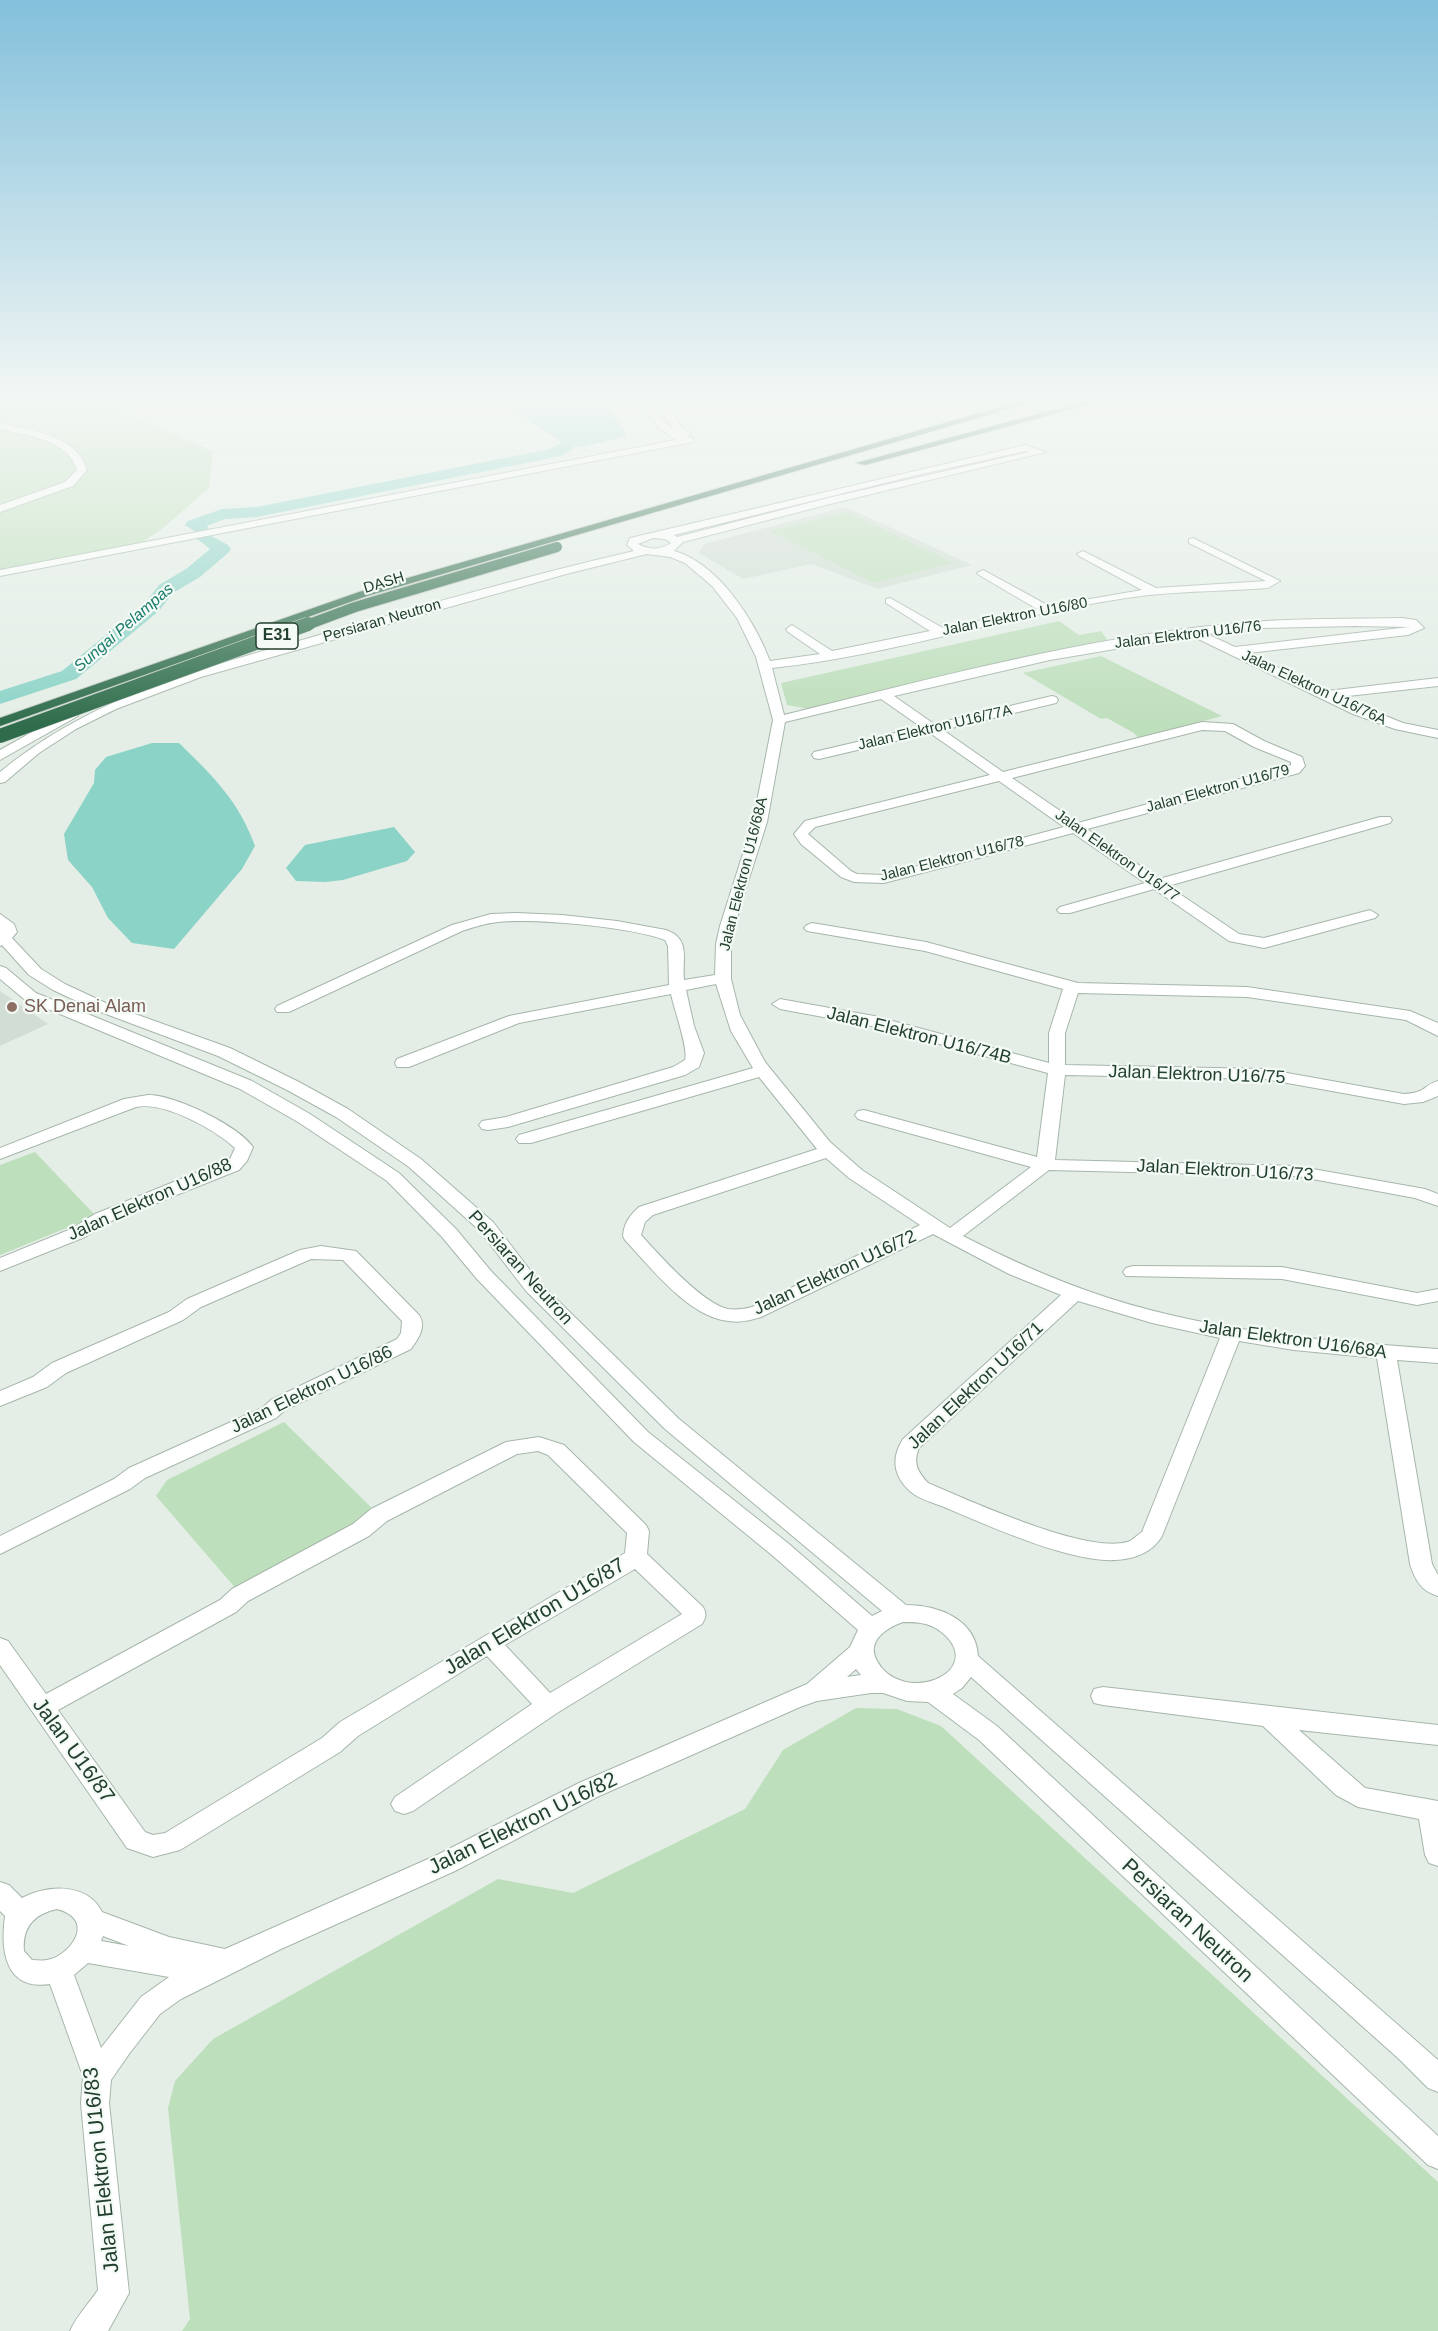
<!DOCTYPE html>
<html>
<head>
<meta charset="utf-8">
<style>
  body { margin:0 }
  canvas { display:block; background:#e4eee6 }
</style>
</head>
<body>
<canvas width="1438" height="2331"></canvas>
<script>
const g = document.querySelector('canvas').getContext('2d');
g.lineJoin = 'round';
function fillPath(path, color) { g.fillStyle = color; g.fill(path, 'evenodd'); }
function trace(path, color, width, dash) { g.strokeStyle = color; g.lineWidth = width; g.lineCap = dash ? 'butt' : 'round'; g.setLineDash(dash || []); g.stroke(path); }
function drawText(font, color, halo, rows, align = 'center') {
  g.font = font + ' Helvetica,sans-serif'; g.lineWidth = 4.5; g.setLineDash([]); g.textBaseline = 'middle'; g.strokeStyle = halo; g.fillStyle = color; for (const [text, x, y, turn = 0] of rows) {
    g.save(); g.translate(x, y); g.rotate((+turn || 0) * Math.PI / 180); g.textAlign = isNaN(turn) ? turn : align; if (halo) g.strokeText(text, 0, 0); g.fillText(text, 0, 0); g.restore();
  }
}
fillPath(new Path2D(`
  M846 507 972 565 878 589 811 564 743 579 699 553 704 544Z
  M0 991 48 1024 0 1046Z`), '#d2ddd4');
fillPath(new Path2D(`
  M0 401C25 401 54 397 79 401 127 409 168 432 213 451L209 488 163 528 135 547 0 570Z
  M848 512 954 563 874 583 770 531Z
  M1059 621 1079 635 1101 631 1109 642 810 709 787 705 781 683Z
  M1101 656 1222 716 1139 739 1134 733 1107 718 1101 719 1023 673Z
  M35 1152 96 1216 0 1255V1165Z
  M284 1422 371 1507 362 1519 238 1591 156 1496 167 1480Z
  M856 1708 897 1709 941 1726 1438 2182V2331H182L190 2319 168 2108 175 2081 213 2039 498 1879 573 1893 745 1809 783 1750Z`), '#bedfbc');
fillPath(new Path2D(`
  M522 401H604L627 436 581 447 569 446 513 410V406Z
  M152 743H179C212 775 239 801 255 846L242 869 174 949 132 943 108 918 92 887 68 860 64 834 94 783 95 770 106 757Z
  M394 827 415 852 407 861 343 880 325 882 296 881 286 868 305 845Z`), '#8bd3c7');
fillPath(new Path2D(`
  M557 401H573L570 406 583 423C579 440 577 449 561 456L257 517 225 519 207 526 209 529 206 533 228 545 231 549 228 553 200 577 173 593 159 611 76 679 0 704V691L62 671 145 603 159 585 186 569 210 549 196 538 199 534 185 525 188 521 222 509 257 507 550 449 562 442 567 423 554 406Z`), '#8bd3c7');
const minor = new Path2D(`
  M640 401H650C658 414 665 425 678 433L672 428 656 401H666L681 426 691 434 687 437 693 438V442L0 576V570L676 440 659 428Z
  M0 423C30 430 78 435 87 470L73 486 0 512V505L65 482 77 470C69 440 26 435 0 429Z
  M1026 445 1046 452 830 504 683 542 674 551C718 563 755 621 770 661L820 654 788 632 786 629 792 625 832 651 930 631 886 603V599L890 598 943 628 1037 609 979 575 977 573 983 570 1049 606 1142 590 1079 556 1077 554 1083 551 1156 588 1266 581 1189 543V539L1193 538 1280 581 1268 588C1229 591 1188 591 1149 595 1022 610 899 655 772 668L784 715C934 678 1085 637 1238 623 1293 618 1348 619 1402 618L1416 620 1424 628 1408 635 1248 653 1327 691 1438 678V686L1339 697 1403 723 1438 730V738L1395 729 1353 714 1192 636 1050 660 894 696 934 724 1052 696 1056 697 1058 700 1056 703 943 730 1003 772 1202 722 1233 724 1264 741 1302 757 1305 766 1299 773 1087 829 1159 879 1380 817H1390L1392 820 1390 823 1168 886 1239 934 1264 938 1370 910 1378 915 1375 918 1264 948 1229 941 1154 889 1070 913H1060L1057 910 1060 907 1145 883 1073 833 884 883 854 882 841 877 801 844 794 834 805 821 990 775 930 733 819 759 814 758 812 755 814 752 921 727 881 699 785 722 767 822 740 907 731 944V979L740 1015 765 1062 830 1142 862 1170 950 1228 1031 1167 858 1119 855 1115 858 1111 864 1110 1037 1157 1048 1073 872 1026 780 1009 772 1004 780 999 874 1016 1049 1063V1033L1063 989 925 951 807 931 804 928 807 925 812 923 926 942 1078 983 1247 987 1410 1011 1438 1023V1036L1406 1020 1247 997 1078 993 1065 1033V1065L1265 1069 1404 1094C1427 1093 1423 1085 1438 1081V1096L1423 1102 1404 1104 1265 1079 1065 1075 1055 1160 1296 1166 1425 1189 1438 1194V1206L1415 1198 1296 1176 1049 1170 963 1236C1004 1257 1045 1276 1088 1291 1200 1331 1321 1341 1438 1349V1363L1397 1360 1432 1564 1438 1575V1596C1421 1591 1415 1580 1410 1564L1377 1358 1294 1350 1239 1341 1162 1536C1152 1553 1134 1559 1115 1560 1071 1563 986 1525 944 1507 934 1503 919 1499 911 1492 893 1476 891 1458 903 1439L1061 1295 1009 1274 933 1234 761 1317C751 1320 741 1323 729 1321 690 1318 651 1268 625 1240L623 1236C624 1223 630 1215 639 1207L817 1149 759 1077 531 1143H519L516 1139 519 1135 753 1068 731 1031 716 984 686 990 694 1026 704 1053 699 1067 685 1075 508 1127 488 1130 482 1129 479 1125 482 1121 506 1117 673 1067 685 1060C689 1050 674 1009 671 994L519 1023 409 1067H397L395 1063 397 1059 509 1016 669 985 668 946 665 940C631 927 535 918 498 922 486 923 474 927 462 931L289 1012H277L275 1009 277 1006 452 925 491 914 516 913 562 915 617 921 666 930C691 939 682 958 684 980L715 975 716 944 720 926 753 822 773 720 756 657 737 618 712 586 685 563 670 557 647 554 570 573 201 677 116 709 76 729 39 753 5 782 0 783V772C97 693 205 668 323 634 426 605 530 575 634 551L627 545 630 538ZM1026 451 1029 452 828 498 677 537 674 535 917 475ZM653 538 665 539 671 543C661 550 649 550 638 544ZM1355 626 1409 627 1235 647 1207 634 1262 628ZM1202 730 1225 731 1254 747 1291 762V765L1078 823 1012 778ZM999 781 1064 827 884 875 857 874 851 871 808 834 815 827ZM826 1158 849 1178 920 1225 752 1307C745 1309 736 1310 728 1309 703 1304 659 1255 641 1235L645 1222 653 1215ZM1078 1301 1152 1323 1220 1338 1142 1532C1137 1535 1132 1541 1127 1542 1086 1554 968 1500 928 1483 917 1471 913 1463 919 1448Z
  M73 709 78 710 79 713 78 716 0 760V750Z
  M0 914 14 924 17 932 12 938 41 969 65 984 110 1005 230 1048 299 1082 348 1109 421 1159 493 1222 540 1283 679 1419 906 1605C938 1605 976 1619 978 1656L1438 2060V2092L1428 2088 1399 2059 971 1677 962 1688 953 1694 997 1726 1438 2136V2169L1428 2165 979 1740 928 1702 907 1701 883 1693H871L817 1701 800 1707 597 1797 455 1871 281 1949 181 1999 160 2014 129 2054 111 2080 109 2103 129 2293 108 2331H70C76 2317 89 2303 98 2290L81 2103 83 2076 50 1984C6 1991 0 1952 5 1916L0 1911V1882L9 1885 22 1898C47 1885 87 1882 102 1912L169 1937 225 1949 437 1855 579 1783 807 1684 850 1647 858 1630 773 1556 634 1442 477 1279 442 1237 387 1181 298 1122 240 1089 24 999 0 979V966L6 968 36 993 252 1081 310 1114 399 1173 456 1229 491 1271 648 1432 789 1544 872 1616 882 1611 665 1429 526 1291 479 1230 409 1167 336 1117 287 1090 218 1056 98 1011 53 990 29 975 2 945 0 946ZM903 1622C920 1622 932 1623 945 1635 985 1674 902 1706 877 1661 866 1641 886 1628 903 1622ZM856 1669 861 1675 847 1677ZM57 1909C98 1920 69 1957 47 1960 43 1961 37 1960 32 1960L24 1951C22 1927 34 1914 57 1909ZM103 1936 129 1946 101 1941ZM88 1963 169 1977 141 1997 101 2048 74 1975Z
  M148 1095C175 1095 237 1125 253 1147L247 1161 239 1170 109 1222 85 1237 0 1271V1258L71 1229 95 1214 230 1159 235 1148C214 1129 164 1101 136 1107L0 1159V1148L124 1099Z
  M321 1246 356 1251 419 1315C427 1327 418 1339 411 1349L285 1410 276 1418 145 1478 130 1489 0 1554V1536L114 1479 129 1468 262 1408 271 1400 397 1339 401 1333 402 1321 343 1260 311 1259 201 1307 183 1320 66 1373 47 1387 0 1406V1391L33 1377 52 1363 169 1312 187 1299 300 1250Z
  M1133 1266 1282 1267 1417 1293 1438 1289V1301L1417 1305 1282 1279 1126 1276 1123 1272 1126 1268Z
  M539 1437 564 1445 646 1525 649 1531 647 1554 703 1607C707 1614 706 1617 702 1624L557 1713 413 1811 404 1814 395 1811 391 1804 395 1797 532 1704 487 1656 358 1736 340 1752 180 1850 153 1857 127 1848 0 1665V1638L8 1641 46 1694 220 1600 232 1589 353 1524 371 1509 506 1442ZM538 1451 548 1455 627 1533 625 1553 340 1722 322 1738 165 1833 153 1835 145 1832 58 1710 236 1612 248 1601 369 1536 387 1521 517 1454ZM635 1569 682 1614 550 1693 505 1645Z
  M1103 1687 1438 1725V1745L1299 1730 1365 1788 1438 1801V1866L1429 1863 1425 1855 1419 1819 1358 1807 1336 1795 1263 1726 1103 1705 1094 1703 1091 1696 1094 1689Z`);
const highway = new Path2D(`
  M1021 401H1036L367 596 0 726V718L359 592Z
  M1086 401H1102L865 465 856 463Z`);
trace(minor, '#a6b6ab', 2);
trace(highway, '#c1cac4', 2);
fillPath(minor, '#fff');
fillPath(highway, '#2e6c4b');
const highwayBridgeFar1 = new Path2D(`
  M304 626 355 607 557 547`);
const highwayBridge = new Path2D(`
  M0 736 308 624`);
trace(highwayBridgeFar1, '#c1cac4', 12, []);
trace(highwayBridge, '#c1cac4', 15, []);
trace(highwayBridgeFar1, '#2e6c4b', 10);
trace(highwayBridge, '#2e6c4b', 14);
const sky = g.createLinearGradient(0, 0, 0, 727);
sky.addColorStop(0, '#83c0db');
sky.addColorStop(0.55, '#f3f7f4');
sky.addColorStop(1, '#f3f7f400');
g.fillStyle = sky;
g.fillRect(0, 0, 1438, 727);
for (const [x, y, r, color] of [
  [12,1007,6,"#8d6e63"]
]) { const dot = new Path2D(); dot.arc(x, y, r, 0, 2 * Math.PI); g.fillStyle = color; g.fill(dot); trace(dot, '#f4faf5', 2); }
drawText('15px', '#23402e', '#f4faf5', [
  ["DASH",384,583,-17],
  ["Jalan Elektron U16/80",1015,617,-11],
  ["Persiaran Neutron",382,621,-16],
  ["Jalan Elektron U16/76",1188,635,-7],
  ["Jalan Elektron U16/76A",1314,688,25],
  ["Jalan Elektron U16/77A",935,728,-13],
  ["Jalan Elektron U16/79",1218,789,-15],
  ["Jalan Elektron U16/77",1117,856,35],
  ["Jalan Elektron U16/78",952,859,-14],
  ["Jalan Elektron U16/68A",744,874,-76]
]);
drawText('italic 16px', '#1b7d6d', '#f4faf5', [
  ["Sungai Pelampas",124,628,-41]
]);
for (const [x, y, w] of [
  [277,636,42]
]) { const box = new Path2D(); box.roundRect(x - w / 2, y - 13, w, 26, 4.5); g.fillStyle = '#f4faf5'; g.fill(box); trace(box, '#23402e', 1.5); }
drawText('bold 16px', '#23402e', null, [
  ["E31",277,636]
]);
drawText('18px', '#785e54', '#f4faf5', [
  ["SK Denai Alam",24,1007]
], 'left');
drawText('18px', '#23402e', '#f4faf5', [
  ["Jalan Elektron U16/74B",919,1036,14],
  ["Jalan Elektron U16/75",1197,1075,2],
  ["Jalan Elektron U16/73",1225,1171,3],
  ["Jalan Elektron U16/88",150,1200,-24],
  ["Persiaran Neutron",520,1268,48],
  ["Jalan Elektron U16/72",835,1273,-25],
  ["Jalan Elektron U16/68A",1293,1340,8],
  ["Jalan Elektron U16/71",976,1386,-43],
  ["Jalan Elektron U16/86",312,1390,-26]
]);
drawText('21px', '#23402e', '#f4faf5', [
  ["Jalan Elektron U16/87",535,1617,-31],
  ["Jalan U16/87",73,1751,54],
  ["Jalan Elektron U16/82",523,1824,-26],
  ["Persiaran Neutron",1187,1921,43],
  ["Jalan Elektron U16/83",102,2170,-96]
]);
</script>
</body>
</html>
